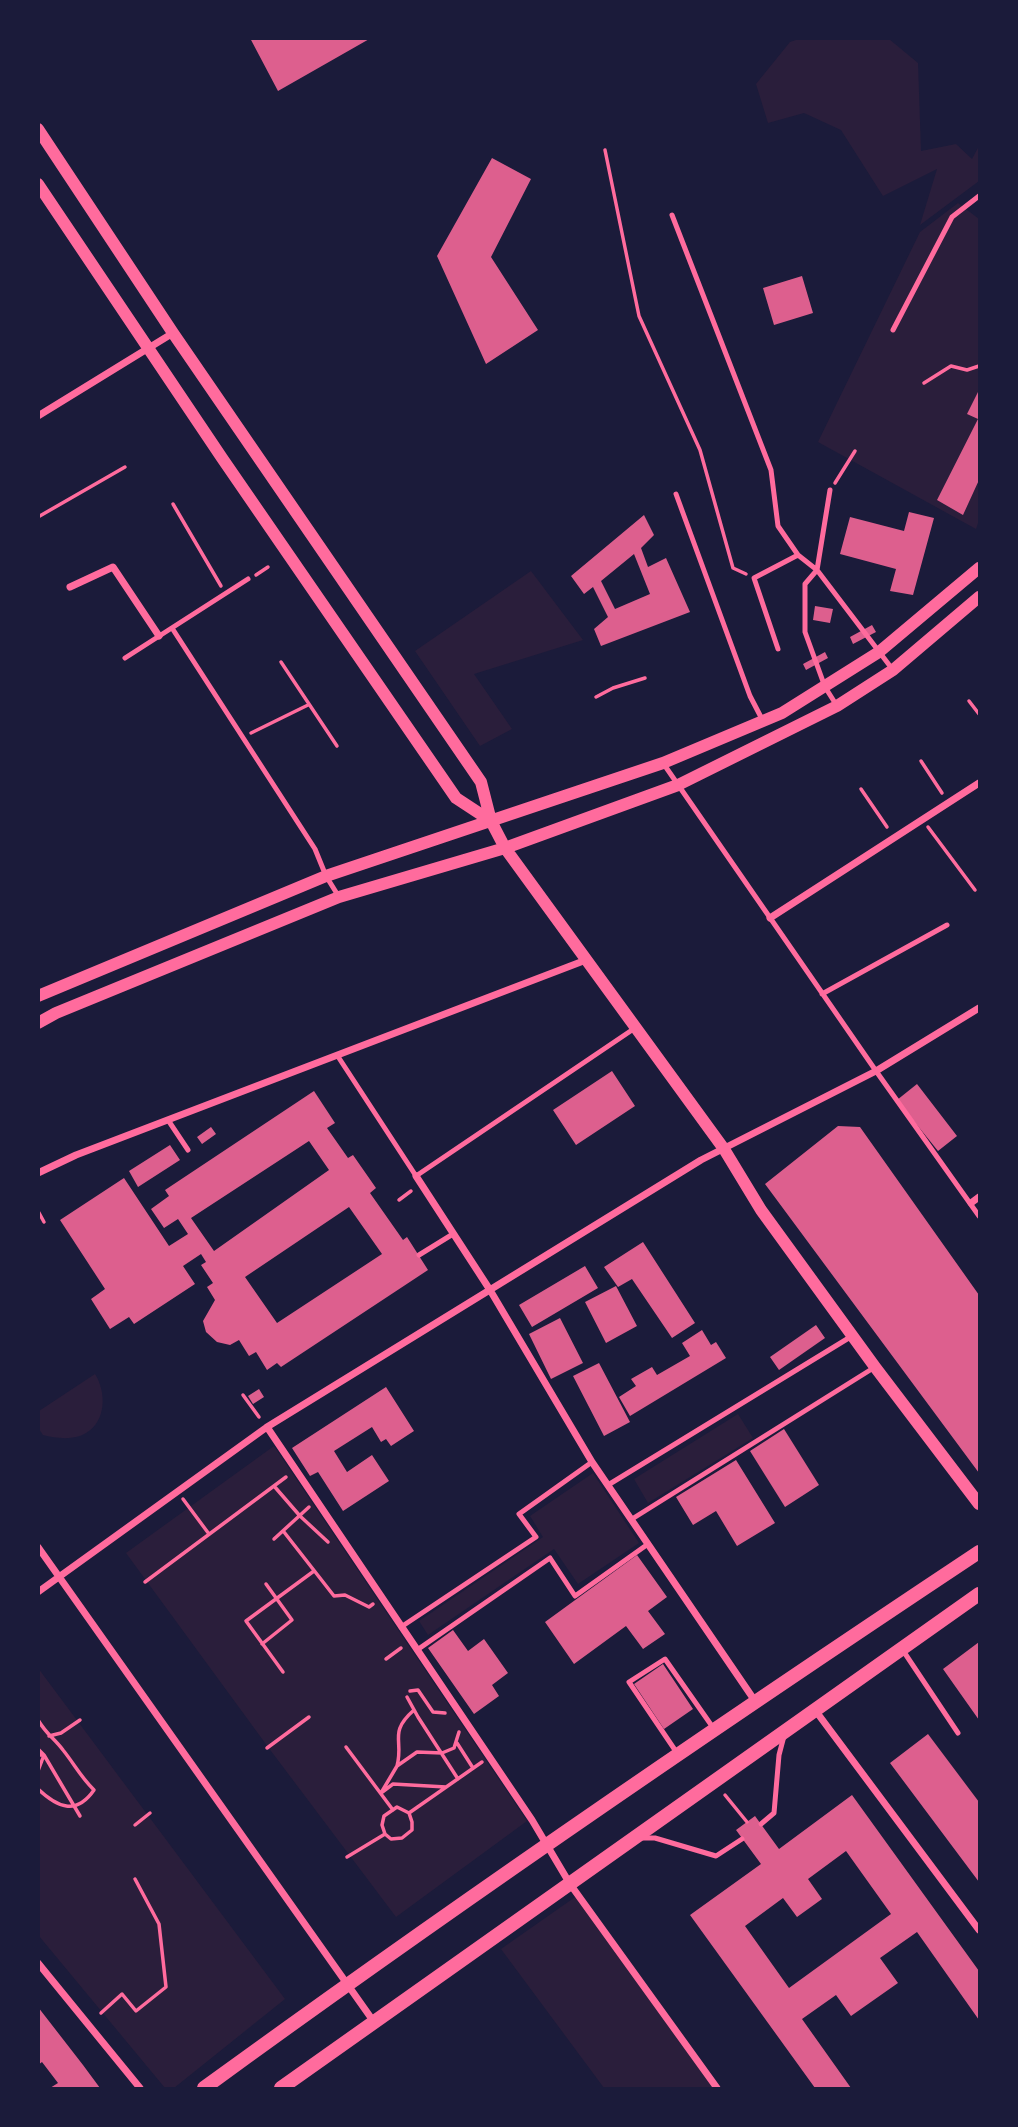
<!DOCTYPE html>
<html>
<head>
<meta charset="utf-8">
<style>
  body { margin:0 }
  #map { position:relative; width:1018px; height:2127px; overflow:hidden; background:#1b1b3a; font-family:Figtree,sans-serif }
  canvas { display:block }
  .frame { position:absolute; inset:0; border:40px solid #1b1b3a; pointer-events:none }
</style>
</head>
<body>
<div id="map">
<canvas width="1018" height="2127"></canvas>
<div class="frame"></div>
</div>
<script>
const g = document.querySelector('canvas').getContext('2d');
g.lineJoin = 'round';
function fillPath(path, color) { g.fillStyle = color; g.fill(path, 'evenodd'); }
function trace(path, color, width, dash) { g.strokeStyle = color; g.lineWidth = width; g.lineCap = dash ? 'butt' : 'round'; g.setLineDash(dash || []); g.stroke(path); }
fillPath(new Path2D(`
  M802 38 889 39 918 63 921 151 956 144 972 159 979 146V181L920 225 937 169 883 196 841 130 804 113 768 123 756 84 790 42Z
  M958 203 979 219V520L976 529 818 442 920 232Z
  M531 571 583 640 474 674 512 729 480 746 415 651Z
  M95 1374C106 1391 107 1421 86 1433 73 1441 56 1438 43 1435L39 1429V1411Z
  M738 1414 753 1438 648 1503 634 1479Z
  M274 1446 527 1821 396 1917 268 1747 126 1553Z
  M593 1473 639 1543 578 1584 554 1549 428 1635 419 1621 543 1537 530 1516Z
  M38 1668 285 1999 174 2088H165L39 1936Z
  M578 1895 717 2088H604L501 1949Z`), '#2a1e3b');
fillPath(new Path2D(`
  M250 38H371L278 91Z
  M492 158 531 179 491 257 538 330 486 364 437 256Z
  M802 276 813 313 774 325 763 288Z
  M979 390V480L963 515 937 500 978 419 967 414Z
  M909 512 934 518 913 595 890 591 896 569 840 554 850 517 904 531Z
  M644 515 654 535 641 548 648 567 666 558 690 612 601 646 594 629 608 617 593 587 584 594 571 576ZM634 554 650 594 615 609 601 581Z
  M815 606 833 609 830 623 813 620Z
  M872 625 876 632 853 644 850 637Z
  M825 652 828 658 806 670 803 664Z
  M612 1071 635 1106 576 1145 553 1110Z
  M917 1084 957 1136 938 1151 897 1100Z
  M314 1091 335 1123 327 1128 348 1158 353 1155 376 1188 370 1193 403 1240 407 1237 428 1270 281 1367 277 1363 267 1370 256 1352 249 1356 239 1340 230 1345 217 1342 206 1332 203 1321 215 1300 207 1287 213 1283 201 1265 206 1262 201 1254 183 1266 195 1284 134 1324 129 1317 110 1329 91 1299 105 1289 60 1220 124 1178 169 1246 188 1234 178 1219 164 1228 151 1209 169 1196 165 1190ZM309 1141 329 1170 214 1251 191 1218ZM349 1207 382 1254 277 1323 245 1277Z
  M838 1126 860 1127 979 1295V1473L765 1184Z
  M211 1127 216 1134 202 1144 197 1137Z
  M170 1145 180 1160 138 1187 129 1171Z
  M643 1242 695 1323 672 1338 632 1279 618 1287 604 1267Z
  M585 1266 598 1288 532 1327 519 1305Z
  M616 1286 637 1326 606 1343 585 1302Z
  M560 1318 583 1363 551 1379 529 1334Z
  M816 1325 825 1338 779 1370 770 1357Z
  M702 1330 711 1345 716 1342 726 1358 630 1416 619 1397 636 1386 631 1379 652 1367 657 1375 690 1356 682 1343Z
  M599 1363 630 1422 604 1436 573 1376Z
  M386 1387 414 1431 391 1446 386 1439 381 1442 372 1427 334 1451 347 1472 372 1455 389 1481 343 1511 318 1472 310 1476 292 1448Z
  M259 1389 264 1397 253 1404 248 1396Z
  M784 1429 819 1485 785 1507 750 1451Z
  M736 1460 775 1523 737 1546 716 1511 693 1525 676 1497Z
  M637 1555 667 1597 648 1611 665 1634 643 1649 626 1626 574 1664 545 1622Z
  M453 1630 468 1651 484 1639 508 1673 492 1685 499 1696 474 1714 428 1648Z
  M979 1642V1720L943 1669Z
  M663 1664 693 1709 664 1729 634 1684Z
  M928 1734 979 1802V1882L890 1763Z
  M852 1795 979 1971V2020L917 1932 880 1958 898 1983 851 2016 836 1995 802 2019 851 2088H815L690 1915 761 1864 736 1830 755 1816 779 1849ZM846 1851 891 1914 789 1988 745 1926 783 1898 797 1917 822 1899 808 1879Z
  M38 2007 83 2065 100 2088H50L58 2083 42 2062 38 2065Z`), '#dd5f8e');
trace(new Path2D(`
  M605 150 639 316 700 450 733 568 746 574
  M924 383 951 366 967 370 979 366
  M835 483 855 451
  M173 504 221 586
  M38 517 125 467
  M256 575 268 567
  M281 662 337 746
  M596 697 613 688 645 678
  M969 701 979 714
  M251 733 308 705
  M921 761 942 793
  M861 789 887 827
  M928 827 975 890
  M399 1200 411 1191
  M38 1211 44 1222
  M243 1395 259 1417
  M274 1486 300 1516 328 1542
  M183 1499 209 1534
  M284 1532 334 1596 345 1595 369 1607 373 1604
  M274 1539 309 1507
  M145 1582 286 1477
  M262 1644 292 1620 266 1584
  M386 1659 401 1648
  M283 1672 246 1621 314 1571
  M410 1691 418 1690 433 1712 445 1713
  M407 1697 418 1717 458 1779
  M414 1710C388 1733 404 1740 397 1766L417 1752 442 1753 454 1748 459 1732
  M38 1720C47 1735 54 1738 63 1750 75 1765 80 1776 94 1790 76 1816 57 1807 38 1789
  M49 1736 61 1733 80 1720
  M457 1743 473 1768
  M346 1747 393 1810
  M267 1748 309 1717
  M38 1749 44 1755 38 1771
  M38 1755H44L80 1816
  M397 1766 381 1793 393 1784 446 1787
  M725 1795 747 1822
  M409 1813 482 1762
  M135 1825 150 1813
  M347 1857 385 1834 391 1839 402 1838 412 1830V1822L409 1813 397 1807 384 1816 382 1825 385 1834
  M101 2013 122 1994 136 2011 166 1987 159 1924 135 1879`), '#ff6b9d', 3.5);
trace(new Path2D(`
  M672 215 771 470 778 526 798 555
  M893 330 952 217 979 196
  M676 494 750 696 763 721
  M172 628 315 849 326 876 339 897
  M778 649 754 578 798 555 817 570 830 490
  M125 658 248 579
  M837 706 825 687 805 632V584L817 570 893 670
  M663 763 876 1071 979 1216
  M822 994 947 925
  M337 1055 416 1176 635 1028
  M168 1120 188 1150
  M419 1255 453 1234
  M608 1485 852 1336
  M632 1519 875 1367
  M401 1627 536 1537 519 1514 592 1462
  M902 1649 958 1733
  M417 1650 550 1558 575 1596 648 1544
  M677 1753 629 1682 665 1659 714 1729
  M761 1824 774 1813 779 1755 784 1736
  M643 1838H655L716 1856 742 1839`), '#ff6b9d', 5);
trace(new Path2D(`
  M38 416 173 333
  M70 587 113 567 159 636
  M770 918 979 783
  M38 1173 76 1155 586 960
  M416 1176 490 1290 592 1462 755 1701
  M971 1203 979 1197
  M267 1427 532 1820 570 1884 717 2088
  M38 1547 374 2022
  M38 1592 267 1427 701 1160 876 1071 979 1008
  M815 1710 979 1930
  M38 1963 140 2088`), '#ff6b9d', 7);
trace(new Path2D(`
  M38 129 173 333 481 782 491 821 505 848 724 1149 761 1210 875 1367 979 1504
  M38 184 222 458 456 798 491 821
  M38 996 326 876 663 763 782 713 879 652 979 568
  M38 1023 56 1013 339 897 505 848 678 785 837 706 893 670 979 597`), '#ff6b9d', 12);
trace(new Path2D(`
  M204 2088C458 1903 717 1726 979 1552
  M281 2088 979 1594`), '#ff6b9d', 14);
</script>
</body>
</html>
